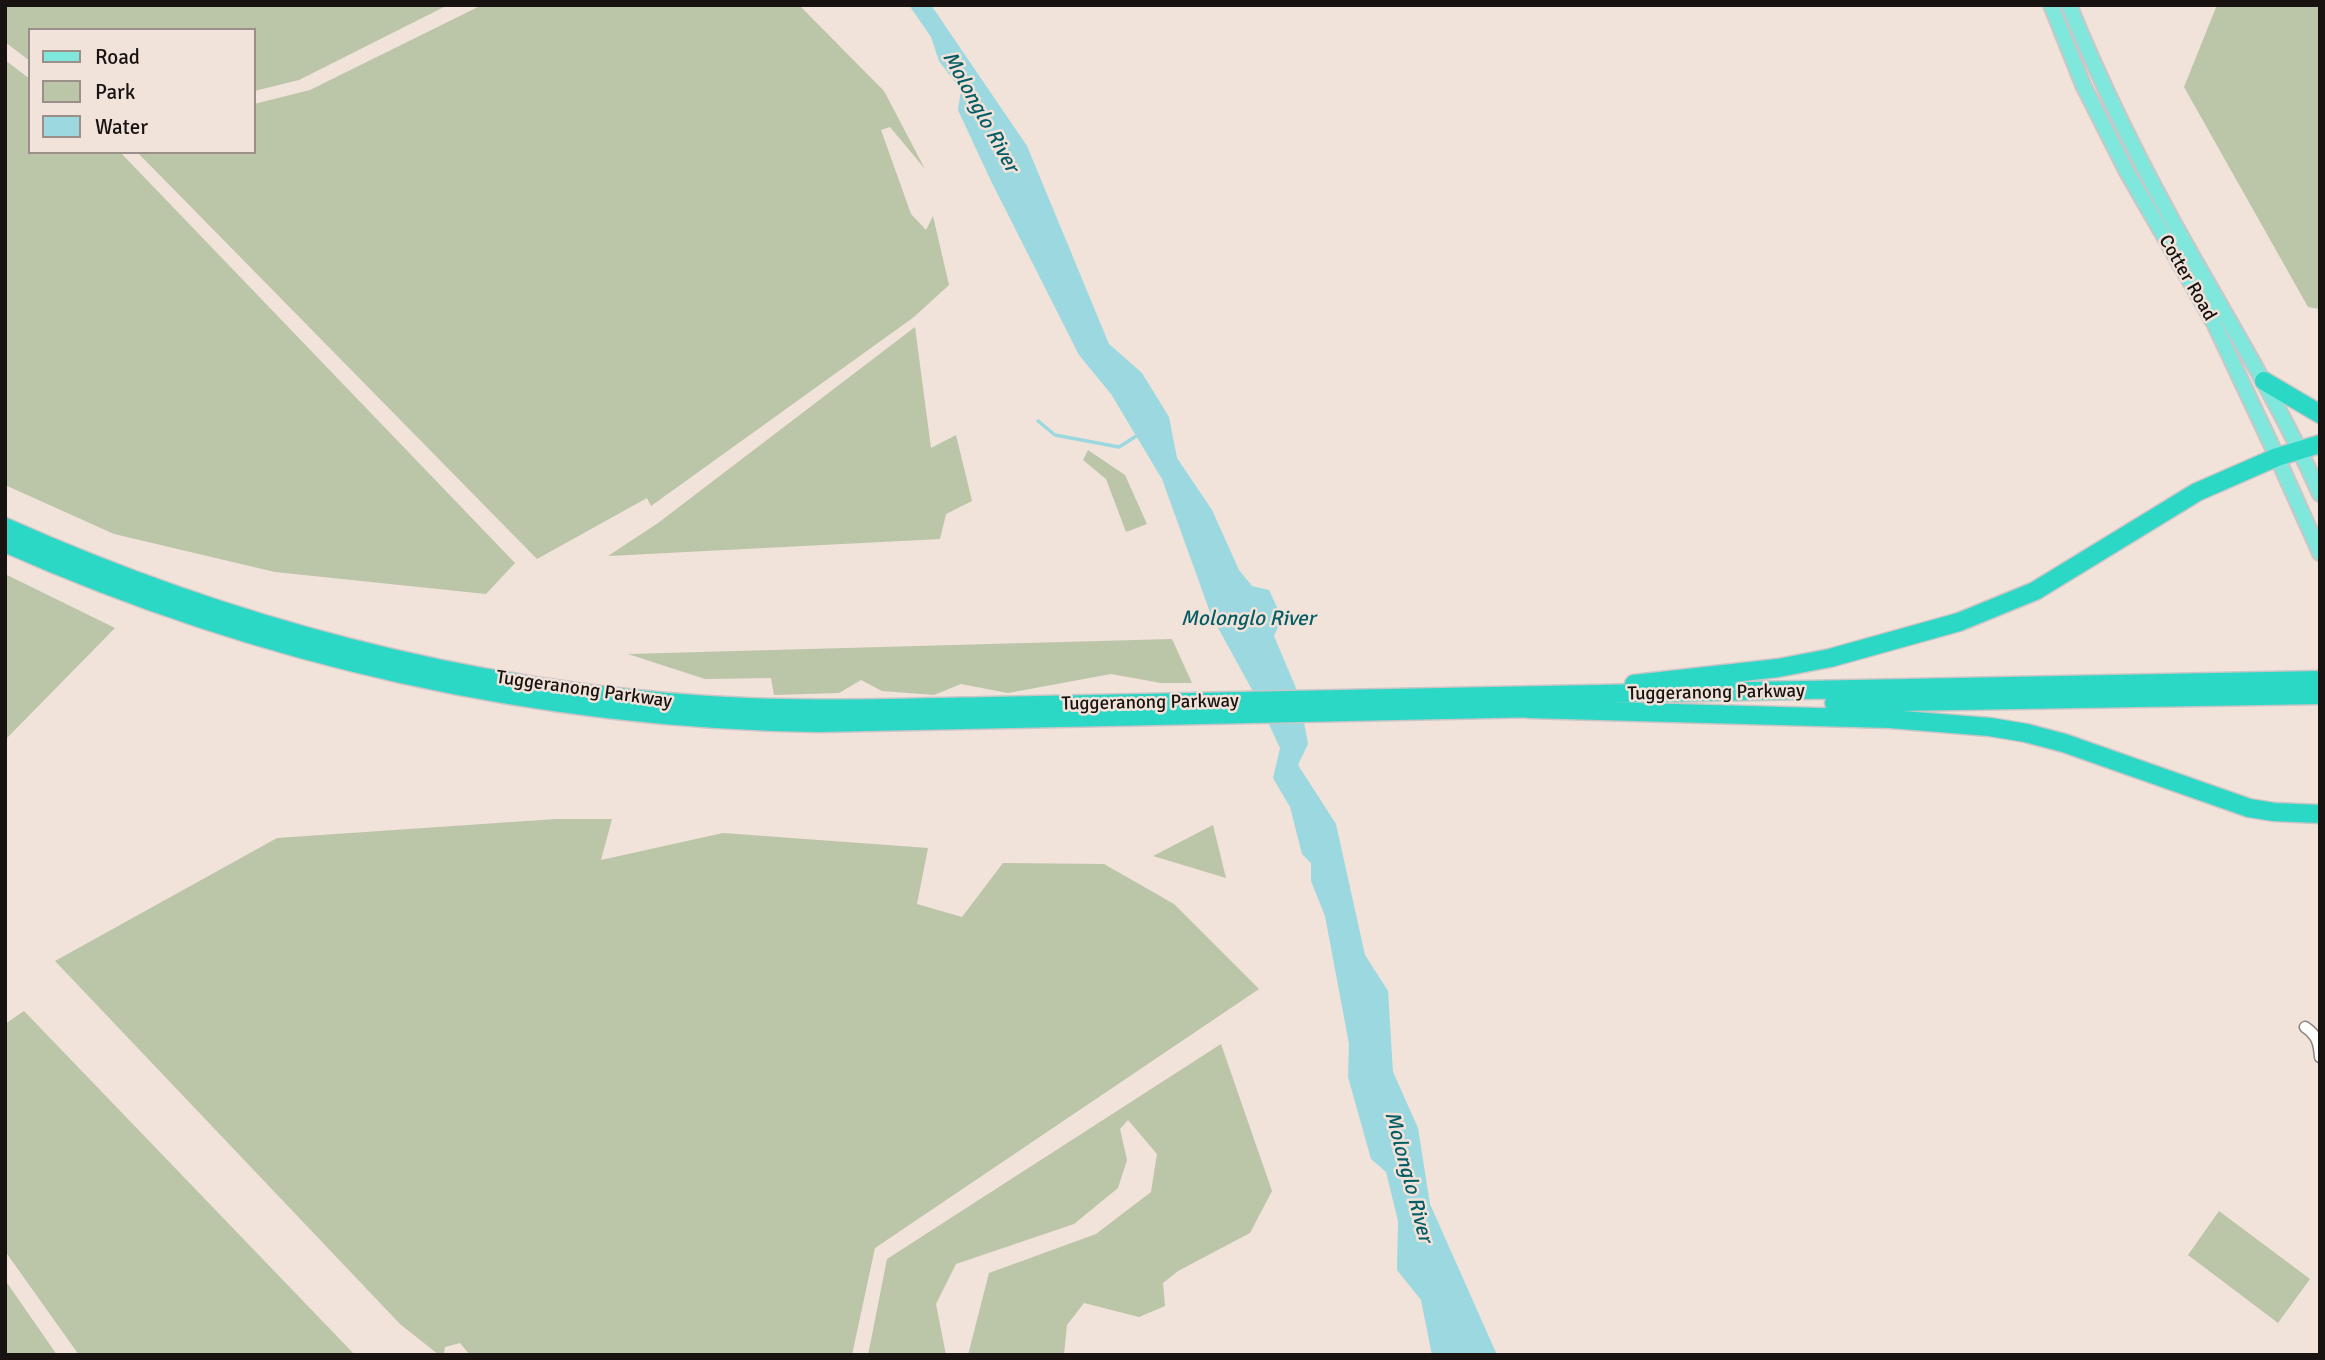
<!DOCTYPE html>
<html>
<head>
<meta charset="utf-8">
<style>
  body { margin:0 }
  #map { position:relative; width:2325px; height:1360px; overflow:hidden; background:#f1e2da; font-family:Signika,sans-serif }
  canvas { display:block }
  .frame { position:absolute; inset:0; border:7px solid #181310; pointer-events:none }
  .legend { position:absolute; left:28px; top:28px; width:228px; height:126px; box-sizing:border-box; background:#f1e2da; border:2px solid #9a8f89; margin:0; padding:9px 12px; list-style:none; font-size:21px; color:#181310 }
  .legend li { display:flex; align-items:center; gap:14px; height:35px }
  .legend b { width:35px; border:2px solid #9a8f89 }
</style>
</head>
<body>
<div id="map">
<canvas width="2325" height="1360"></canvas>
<div class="frame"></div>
<ul class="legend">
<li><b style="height:9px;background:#80e7dc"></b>Road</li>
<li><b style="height:19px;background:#bbc5a7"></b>Park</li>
<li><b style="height:19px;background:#9cd8df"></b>Water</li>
</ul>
</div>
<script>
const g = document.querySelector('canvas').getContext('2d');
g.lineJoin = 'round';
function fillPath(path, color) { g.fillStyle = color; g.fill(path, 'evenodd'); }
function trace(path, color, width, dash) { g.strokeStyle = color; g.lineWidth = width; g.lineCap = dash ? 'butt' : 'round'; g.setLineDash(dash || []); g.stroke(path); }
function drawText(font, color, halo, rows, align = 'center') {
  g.font = font + ' Signika,sans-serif'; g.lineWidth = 5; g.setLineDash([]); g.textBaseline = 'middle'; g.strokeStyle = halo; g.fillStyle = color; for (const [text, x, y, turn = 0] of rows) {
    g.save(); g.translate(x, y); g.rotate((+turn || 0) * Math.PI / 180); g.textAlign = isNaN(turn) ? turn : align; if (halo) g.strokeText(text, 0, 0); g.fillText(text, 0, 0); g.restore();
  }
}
fillPath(new Path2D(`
  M5 5H448L299 80 254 91V30H30V61L5 42Z
  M482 5H799L884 91 925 169 890 127 881 130 911 214 926 230 933 216 949 285 914 317 651 506 647 498 537 559 137 152H254V104L310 90Z
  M2217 5H2320V309L2308 307 2184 87Z
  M5 60 30 79V152H120L515 563 486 594 275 572 114 534 5 485Z
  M915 327 931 448 956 435 972 501 946 514 940 539 608 556 658 523Z
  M1088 450 1125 475 1147 524 1126 532 1106 479 1083 460Z
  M5 574 115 628 5 740Z
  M1172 639 1192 683H1161L1111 674 1008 693 961 684 934 695 882 691 861 680 839 693 774 695 771 678 705 679 628 654Z
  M556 819H612L601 860 723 833 928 848 917 904 962 917 1003 863 1104 864 1174 904 1259 989 875 1248 852 1355H470L460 1343 445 1347 444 1355H439L400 1324 55 961 277 838Z
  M1213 825 1226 878 1153 856Z
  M24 1011 355 1355H79L5 1251V1024Z
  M1221 1044 1272 1191 1250 1233 1178 1271 1163 1283 1165 1306 1139 1317 1084 1303 1067 1325 1064 1355H968L989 1273 1096 1234 1151 1192 1157 1154 1128 1120 1120 1129 1127 1160 1118 1188 1074 1224 956 1264 936 1304 946 1355H868L887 1259Z
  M2219 1211 2310 1279 2278 1323 2188 1255Z
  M5 1280 57 1355H5Z`), '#bbc5a7');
fillPath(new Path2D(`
  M909 5H931L1027 146 1109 344 1142 373 1169 417 1177 458 1212 510 1239 570 1252 586 1269 590 1282 618 1274 636 1299 695 1308 744 1298 765 1336 824 1365 955 1388 991 1393 1072 1418 1128 1430 1204 1497 1355H1432L1421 1300 1397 1270 1398 1221 1386 1172 1371 1159 1348 1077 1349 1044 1325 916 1311 881V863L1302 854 1290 807 1273 778 1280 748 1256 697 1211 615 1162 479 1111 394 1079 355 991 181 958 110 961 90 939 61 931 37Z`), '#9cd8df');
trace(new Path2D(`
  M1038 421 1055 435 1119 447 1138 435`), '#9cd8df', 3.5);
const minor = new Path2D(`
  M2305 1027C2317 1035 2319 1043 2320 1057`);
const primary = new Path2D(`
  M2051 5 2083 85 2127 172 2214 323 2277 457 2320 553
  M2069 5C2104 91 2145 173 2191 254 2236 333 2283 411 2320 494`);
const motorway = new Path2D(`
  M2264 381 2320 414
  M5 527C227 626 465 690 708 705 802 711 897 708 991 706 1124 704 1257 701 1391 698 1700 691 2010 688 2320 680
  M5 543C262 657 537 719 818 723L1540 708
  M1634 684 1778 668 1830 658 1959 622 2035 591 2197 492 2277 457 2320 444
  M1834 703 2320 695
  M1529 709 1890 719 1990 727 2026 733 2064 743 2249 808 2274 812 2320 814`);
trace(minor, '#90827b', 13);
trace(primary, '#c8c6c6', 18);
trace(motorway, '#c8c6c6', 21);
trace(minor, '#fff', 10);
trace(primary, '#80e7dc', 14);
trace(motorway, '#2bd7c5', 18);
drawText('19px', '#181310', '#f1e2da', [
  ["Cotter Road",2187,278,60],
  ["Tuggeranong Parkway",584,690,8],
  ["Tuggeranong Parkway",1716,693,-1],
  ["Tuggeranong Parkway",1150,703,-1]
]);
drawText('italic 21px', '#045d65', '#f1e2da', [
  ["Molonglo River",980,112,61],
  ["Molonglo River",1248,619],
  ["Molonglo River",1408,1177,75]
]);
</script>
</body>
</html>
